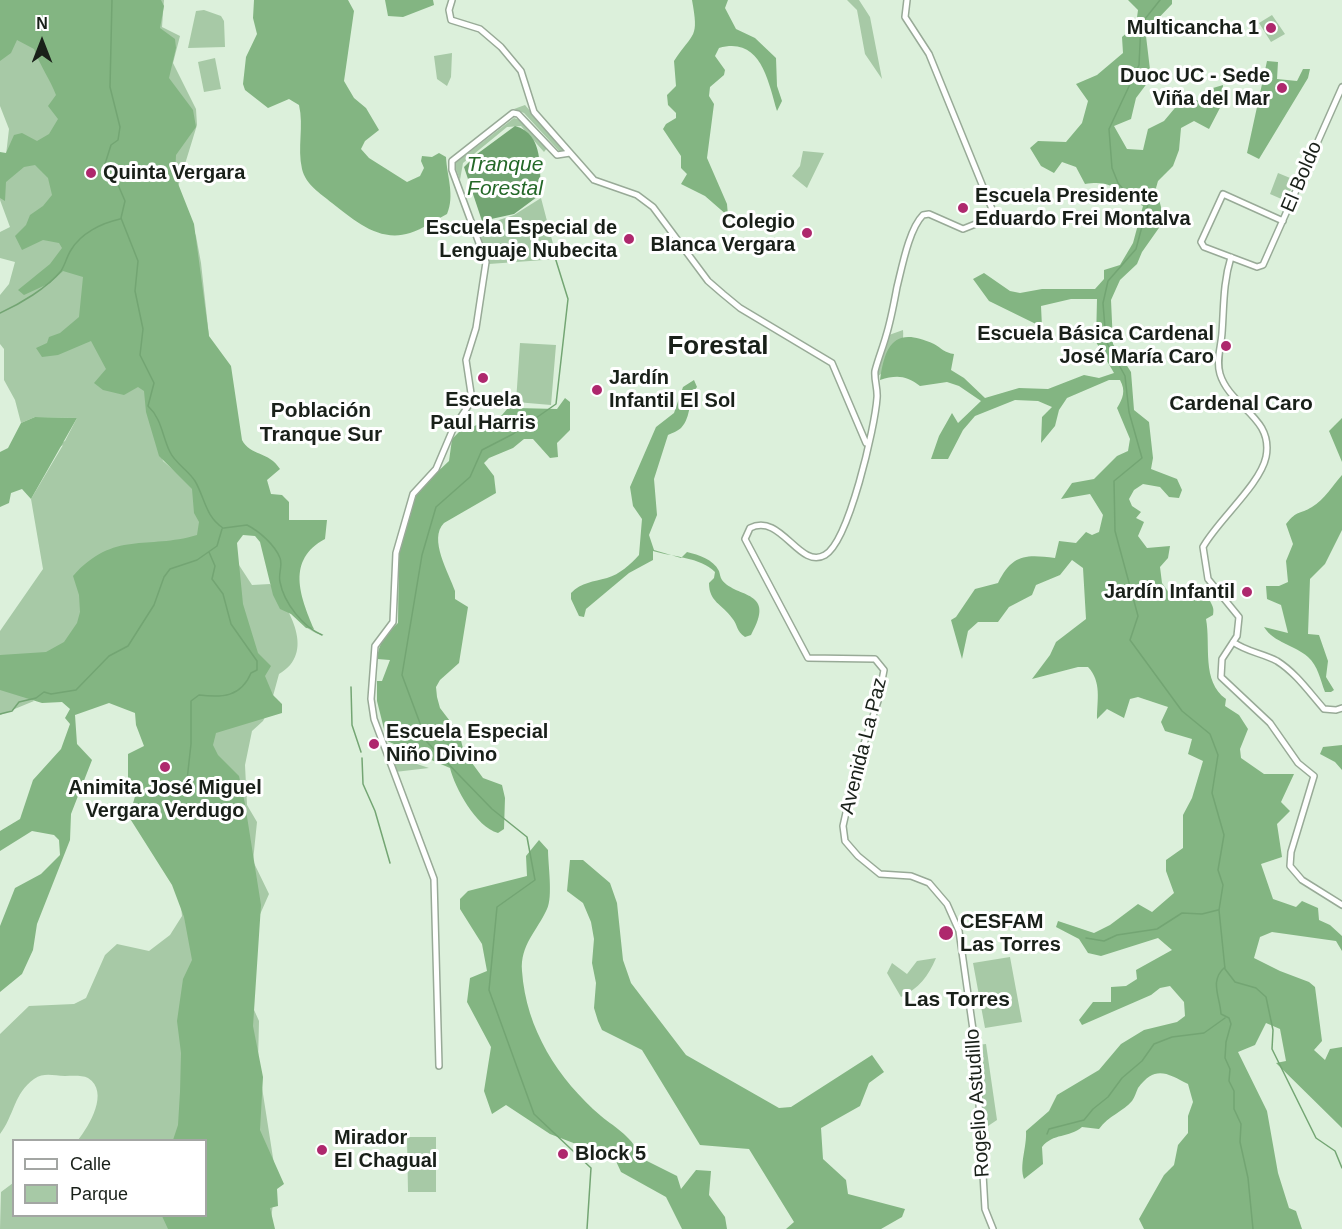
<!DOCTYPE html>
<html>
<head>
<meta charset="utf-8">
<style>
  body { margin:0 }
  #map { position:relative; width:1342px; height:1229px; overflow:hidden; background:#dcf0db; font-family:Helvetica,sans-serif }
  canvas { display:block }
  .legend { position:absolute; left:12px; top:1139px; width:195px; height:78px; box-sizing:border-box; background:#fff; border:2px solid #a3a6a3; margin:0; padding:8px 10px; list-style:none; font-size:18px; color:#192019 }
  .legend li { display:flex; align-items:center; gap:12px; height:30px }
  .legend b { width:30px; border:2px solid #a3a6a3 }
  .north { position:absolute; left:12px; top:12px; width:60px; height:60px; -webkit-text-stroke:4px #fff; paint-order:stroke; rotate:0deg; font-size:16px; font-weight:700; line-height:24px; text-align:center; color:#192019 }
  .north::after { content:''; display:block; margin:auto; width:21px; height:27px; background:#192019; clip-path:polygon(50% 0,100% 100%,50% 72%,0 100%) }
</style>
</head>
<body>
<div id="map">
<canvas width="1342" height="1229"></canvas>
<ul class="legend">
<li><b style="height:8px;background:#fff"></b>Calle</li>
<li><b style="height:16px;background:#a7c9a6"></b>Parque</li>
</ul>
<div class="north">N</div>
</div>
<script>
const g = document.querySelector('canvas').getContext('2d');
g.lineJoin = 'round';
function fillPath(path, color) { g.fillStyle = color; g.fill(path, 'evenodd'); }
function trace(path, color, width, dash) { g.strokeStyle = color; g.lineWidth = width; g.lineCap = dash ? 'butt' : 'round'; g.setLineDash(dash || []); g.stroke(path); }
function drawText(font, color, halo, rows, align = 'center') {
  g.font = font + ' Helvetica,sans-serif'; g.lineWidth = 6; g.setLineDash([]); g.textBaseline = 'middle'; g.strokeStyle = halo; g.fillStyle = color; for (const [text, x, y, turn = 0] of rows) {
    g.save(); g.translate(x, y); g.rotate((+turn || 0) * Math.PI / 180); g.textAlign = isNaN(turn) ? turn : align; if (halo) g.strokeText(text, 0, 0); g.fillText(text, 0, 0); g.restore();
  }
}
fillPath(new Path2D(`
  M0 0H164L162 27 180 36 173 63 196 109 197 125 177 190 196 236 201 263 209 336 145 328V360L156 382 150 406C165 417 163 436 171 451 177 463 190 469 196 479 206 494 205 519 223 527 246 521 261 530 274 548 276 552 281 556 282 560 283 566 279 572 280 579 283 602 303 626 324 635 304 634 282 601 279 580 278 572 282 564 278 557 272 545 260 532 248 527L224 528 218 547 211 552 217 566 213 579 223 590 225 565 237 562 252 585 270 584C290 609 316 653 279 674L270 707 263 721 252 731 245 765 247 805 257 822 253 861 269 894 254 928 257 951 246 981V992L259 1021 258 1062 276 1177 270 1229H0L1 1192 13 1183 14 1216H206V1140H78C89 1126 110 1092 88 1078 82 1075 72 1076 65 1076 53 1076 45 1072 34 1079 14 1093 14 1116 0 1134V1034L29 1006 74 1004 86 998 105 955 117 944 149 951 170 935 182 916 178 877 164 860 161 846 172 824 175 749 177 735 187 718 188 703 195 694 194 661 206 649 219 646 236 631C223 616 227 594 210 580L213 567 208 554 166 575 158 601 136 639 131 646 104 662 78 691 73 716V691L51 695 44 693 31 699 34 701 0 715V682L29 698H36L44 691 54 693 75 690 101 661 128 644 153 604 162 576 169 567 197 559 216 546 222 528 213 523 190 478 168 455 162 440 155 434 163 461 194 488C197 505 202 520 199 537 151 551 115 533 76 577 83 602 85 617 69 639 64 646 57 653 47 655 31 658 16 656 0 659V631L43 569 31 499 63 445 42 459 4 471 0 469 43 456 54 446 65 441 77 418 35 417 21 423 15 400 4 380V349L0 344V295L9 284 15 262 0 258V232L10 227 0 200V155H6L9 129 0 106Z
  M847 0H859L870 17 882 79 865 54 857 10Z
  M204 10 221 16 224 21 225 47 188 48 196 11Z
  M1272 15 1285 34 1271 42 1259 23Z
  M452 53 451 77 447 86 437 79 434 56Z
  M215 58 221 89 204 92 198 62Z
  M525 105 563 150 560 152 524 113 514 109Z
  M514 118 520 120 547 148 544 152 521 126 507 127 463 163 460 180 454 164Z
  M803 151 824 153 807 188 792 176 800 166Z
  M1278 173 1295 180 1286 201 1270 194Z
  M541 198 557 259 489 264 478 227 514 215Z
  M903 330C905 350 893 365 877 377L878 363 889 335Z
  M520 343 556 345 551 405 516 402Z
  M388 748 402 759 429 768 395 772Z
  M1010 957 1022 1022 985 1028 973 963Z
  M936 958C928 977 919 988 901 997L887 973 892 963 907 974 917 961Z
  M986 1044 997 1120 985 1128 977 1045Z
  M407 1137H436V1192H408Z`), '#a7c9a6');
fillPath(new Path2D(`
  M0 0H161L164 6 160 28 175 39 176 48 169 78 193 110 196 127 176 155 175 176 194 224 209 336 231 366 242 440C250 456 269 451 280 469L267 480 271 494 282 495 289 502V520H327L325 539C286 560 300 596 314 629L306 628 291 614 280 609 273 595 260 542 255 536 243 535 237 543 243 604 258 653 271 666 265 676 273 695 282 704V713L216 733 213 745 218 755 239 776 245 804 261 905 253 1026 263 1077 260 1130 284 1184 277 1189 278 1206 270 1208 275 1229H168L162 1216H206V1140H173L178 1125 180 1092 181 1053 177 1021 183 979 192 960 184 917 172 885 129 817 136 793 128 781V754L144 746 136 725 135 713 109 703 75 715 77 744 92 760 71 814 70 840 37 924 33 950 22 974 0 992V926L15 888 41 874 60 855 59 840 54 835 32 831 0 851V831L20 819 33 780 61 749 70 724 65 718 70 709 62 702 42 703 0 690V655L46 652 64 642 77 623 80 612 79 595 73 576C114 530 147 550 197 535L199 522 194 513 192 489 159 456 146 412 144 391 138 387 124 395 103 390 94 383 106 369 91 341 58 355 42 357 36 348 47 343 49 337 60 333 79 317 83 277 63 271 50 283 24 295 18 290 50 264 62 248 59 243 43 240 22 250 15 236 26 225 30 215 43 206 52 195 48 178 35 165 24 167 6 182 5 201 0 198V152L6 153 14 135 22 133 37 141 49 134 58 119 48 106 56 95C50 79 40 66 34 49L17 40 11 53 0 61Z
  M254 0H348L354 11 344 81 354 98 366 108 379 130 365 141 361 149 369 158 407 182 420 176 424 168 421 161 422 156 432 157 439 153 446 157C447 177 455 195 447 214 435 220 423 229 410 233 379 243 354 220 332 203 320 193 306 185 302 169 297 148 304 126 299 105L289 99 268 108 245 90 243 84 246 57 257 34 253 18Z
  M385 0H433L434 5 403 17 388 16Z
  M692 0H728L725 8 736 29 755 38 776 58 777 86 782 101 777 111C768 81 761 36 719 48L715 56 725 70 724 75 710 87 709 96 714 104 707 158 727 204 728 216 705 196 681 184 687 174 681 168V156L663 129 666 124 676 118V113L668 105 667 95 676 86 674 61C694 31 699 39 692 0Z
  M1128 0H1172V4L1149 28 1146 36 1151 78 1136 98 1131 119 1114 126 1127 149 1143 150 1148 129 1164 121 1185 96 1202 102 1213 88 1223 85 1222 104 1209 129 1194 121 1181 128 1179 150 1173 166 1158 181 1156 188 1161 207V225L1142 252 1137 264 1120 280 1111 300 1113 344 1131 372 1134 410 1149 422 1153 458 1151 469 1177 479 1182 490 1179 498 1169 497 1160 487 1143 484 1134 490 1129 499 1132 506 1141 512 1136 518 1144 522 1138 536 1147 548 1170 546 1168 558 1160 567 1162 583 1172 597C1186 591 1201 585 1210 601 1213 607 1214 608 1213 615L1206 619C1211 645 1201 681 1226 699L1225 706 1239 715 1248 729 1240 749 1241 758 1264 774H1294L1281 802 1290 811 1277 824 1282 857 1261 864 1273 899 1296 907 1302 901 1318 908 1319 920 1330 925 1342 936V951L1336 941 1272 932 1260 937 1254 958 1280 971 1309 982 1315 987 1322 1041 1314 1050 1325 1060 1330 1049 1342 1047V1128L1276 1063 1286 1061 1280 1029 1266 1023 1255 1045 1238 1052 1267 1111 1278 1173 1289 1208 1296 1211 1302 1229H1144L1139 1219 1164 1175 1174 1165 1178 1145 1188 1133V1116L1193 1102 1188 1084C1167 1073 1155 1065 1138 1088 1136 1092 1135 1097 1132 1101 1124 1111 1108 1116 1099 1129L1082 1127C1069 1138 1053 1133 1042 1147L1043 1164 1024 1179C1019 1165 1027 1147 1026 1131L1049 1111 1057 1095 1099 1070 1121 1044 1144 1030 1177 1022 1185 1016 1184 1002 1170 986 1160 988 1151 995 1082 1025 1079 1020 1093 1002H1111V987L1126 986 1137 979 1136 970 1172 950 1158 938 1101 956 1088 953 1079 939 1056 927 1058 921 1094 933 1110 925 1138 904 1152 912 1174 893 1166 871V860L1183 848V815L1192 798 1203 761 1188 754 1192 739 1165 731 1161 722 1168 707 1138 697 1130 699 1124 718 1107 709 1097 719C1097 700 1102 682 1088 667H1078L1032 679 1050 655 1056 642 1086 619 1083 568 1072 560 1060 575 1036 585 1032 595 1009 607 998 622H978L968 631 962 659 951 620 956 617 975 589 998 583C1012 554 1026 554 1055 558L1059 541 1076 543 1086 532 1092 535 1099 532 1103 515 1090 494 1061 499 1072 483 1094 479 1117 456 1128 451 1130 439 1117 408C1123 398 1126 391 1120 380H1109L1067 398 1059 410 1055 426 1041 443 1042 417 1052 407 1038 401 1015 400 975 416 963 430 948 459H931L939 436 952 413 958 423 981 401 959 386 947 382 920 386C906 375 896 375 880 380 885 344 895 326 934 344 941 348 945 353 954 354L951 370 964 378 985 398 1019 388 1048 389 1084 375 1099 378 1114 373 1096 342 1097 299H1071L1041 306 1042 327 989 301 973 279 984 273 1010 291 1020 293 1042 289H1095L1104 279V270L1120 265 1133 243 1143 206C1118 194 1116 179 1085 184L1076 167 1062 162 1054 173 1041 166 1030 148 1038 141 1066 142 1082 123 1088 101 1076 84 1097 75 1123 53 1122 37 1136 25 1138 10Z
  M1267 61 1278 62 1277 79 1297 81 1303 69H1310L1308 78 1259 159 1247 153Z
  M694 380 697 387C688 397 692 417 681 428 678 431 672 433 668 435L654 479 657 515 649 535 654 550 681 558 687 552C699 555 713 559 719 571 720 574 720 577 722 580 737 599 777 589 751 635L745 637C736 631 738 625 732 618 722 604 709 602 709 583L714 578 715 572C700 557 673 557 653 551V560L629 573 586 609 584 617 579 616 571 599V593C582 582 593 582 607 578 620 574 630 565 639 555L642 519 633 506 630 487 656 427 674 413 683 387Z
  M565 398 570 402V430L557 443 558 457 550 458 533 439H524L513 448 489 458 484 463 494 476 496 493 444 523C428 539 449 573 455 591V599L468 607 459 663 440 680 436 687 437 697 440 708 459 733 464 752 483 778 502 785 505 798 504 829 498 833C476 827 455 788 450 768L387 741 377 701V681H382L390 660 377 659C379 642 385 635 398 623L399 549 417 491 449 461 452 439 459 432 502 415 513 402 516 408 557 409Z
  M35 417 77 418 31 499 22 489 11 493 9 503 0 507V452L8 448 21 423Z
  M1342 418V462L1329 431Z
  M1342 475V530L1325 564 1310 579 1308 634 1319 635 1328 661 1326 677 1334 690 1331 692H1325C1320 679 1318 666 1308 657 1295 645 1274 643 1264 627L1288 633 1281 605 1267 599 1266 586H1279L1288 582 1286 561 1293 544 1286 524C1298 509 1299 515 1312 507 1324 500 1333 485 1342 475Z
  M1342 745V770L1335 762 1320 754 1323 747Z
  M539 840 548 850C548 864 553 897 547 909 537 931 520 945 522 971 526 1029 558 1079 601 1116 617 1129 633 1137 641 1158L677 1176 681 1189 696 1170 711 1171 709 1195 725 1217 727 1229H682L666 1197 621 1172 615 1159 550 1134 506 1105 492 1114 484 1091 491 1047 467 1002 470 978 487 971 482 944 460 909V899L468 891 527 876 526 856Z
  M570 860H583L610 883 617 903 623 960 631 983 686 1055 779 1108 791 1107 872 1055 884 1072 869 1083 860 1106 821 1128 823 1159 846 1180 848 1194 905 1209 902 1217 881 1229H786L794 1222 749 1149 700 1145 642 1050 602 1030 598 1021 594 1008 596 983 592 963 594 939 591 922 583 903 567 891Z`), '#83b582');
fillPath(new Path2D(`
  M515 126C545 134 539 170 541 194L514 214 482 221 464 167 477 154Z`), '#73a573');
trace(new Path2D(`
  M112 0 110 87 120 127 118 140 111 145 105 164 113 173 125 201 121 218 138 261 135 291 143 329 140 355 154 383 148 406C162 419 162 436 170 452 175 463 188 470 195 481 205 498 205 516 223 528
  M1160 0 1141 24 1139 65 1109 129 1112 168 1118 183 1124 190 1148 204 1136 249 1108 281 1103 303 1106 341 1125 376 1129 412 1142 458 1114 481 1115 531 1138 616 1130 640 1182 711 1210 734 1218 755 1212 793 1224 835 1218 870 1223 885 1219 910 1225 969 1235 982 1256 988 1266 997 1273 1030 1272 1049 1316 1138 1335 1151 1342 1168
  M554 254 568 299 556 404 513 434 482 450 470 477 436 507 422 555 402 675 427 742 492 809 527 837 535 880 497 907 489 990 534 1114 591 1168 587 1229
  M0 313C20 304 47 288 61 271 65 265 67 256 71 250 81 233 102 223 120 219
  M224 528 247 525C259 531 275 545 280 558 283 565 278 574 280 582 284 603 303 627 322 635
  M351 687 352 725 361 752
  M0 714 12 711 19 702 36 698 44 692 51 694 76 690 109 656 128 646 154 605 164 577 170 569 197 560 217 546 222 529
  M362 758 363 784 375 811 390 863
  M186 789 191 744V701L199 695C222 698 241 697 251 673L257 670V661L231 624 223 594 212 579 215 566 209 552
  M1086 938 1104 941 1117 935 1157 929 1182 913 1202 914 1218 910
  M1225 967C1209 981 1220 996 1221 1014L1229 1018 1231 1024 1226 1042 1225 1058 1230 1069 1229 1081 1234 1091V1109L1241 1124 1240 1142 1248 1178 1253 1229
  M1047 1134 1049 1129 1084 1120 1093 1109 1108 1097 1122 1078 1142 1061 1154 1044 1172 1037 1204 1033 1225 1018`), '#73a573', 1.5);
const tertiary = new Path2D(`
  M452 0 449 10 451 20 480 29 501 47 521 71 534 112 594 180 637 195 653 207 708 281 723 294 740 308 832 363 866 443
  M907 0 905 17 929 54 994 214 993 217 963 229 929 214 923 215C909 229 902 267 897 287 894 303 891 320 886 336 883 347 878 359 875 371 874 380 878 389 877 398 875 427 849 541 825 555 799 570 781 512 750 528L745 539 808 658 875 659 884 670 878 701 856 768 843 826 845 841 858 856 880 874 911 876 929 883 947 904 959 931 976 1051 985 1209 993 1229
  M1283 221 1223 194 1201 242 1204 247 1257 267 1263 265 1342 87
  M1231 257C1223 283 1224 306 1222 333 1221 347 1216 360 1220 374 1230 407 1274 417 1266 457 1260 485 1217 521 1203 547L1208 579 1239 617 1237 636 1222 659 1221 677 1270 723 1298 763 1314 776 1291 852 1290 866 1302 880 1342 905
  M1233 642C1247 652 1262 653 1277 661 1296 673 1309 692 1324 709L1336 710 1342 708
  M439 1066 434 879 374 719 371 699 375 646 393 622 396 553 413 494 436 469 453 429 472 400 466 360 476 328 486 262 452 170V161L513 113 518 114 557 155 570 153`);
trace(tertiary, '#98aa97', 8);
trace(tertiary, '#fff', 5);
for (const [x, y, r, color] of [
  [1271,28,6,"#ae286d"],
  [1282,88,6,"#ae286d"],
  [91,173,6,"#ae286d"],
  [963,208,6,"#ae286d"],
  [807,233,6,"#ae286d"],
  [629,239,6,"#ae286d"],
  [1226,346,6,"#ae286d"],
  [483,378,6,"#ae286d"],
  [597,390,6,"#ae286d"],
  [1247,592,6,"#ae286d"],
  [374,744,6,"#ae286d"],
  [165,767,6,"#ae286d"],
  [946,933,8,"#ae286d"],
  [322,1150,6,"#ae286d"],
  [563,1154,6,"#ae286d"]
]) { const dot = new Path2D(); dot.arc(x, y, r, 0, 2 * Math.PI); g.fillStyle = color; g.fill(dot); trace(dot, '#fff', 2); }
drawText('bold 20px', '#192019', '#fff', [
  ["Multicancha 1",1259,28,"right"],
  ["Duoc UC - Sede",1270,76,"right"],
  ["Viña del Mar",1270,99,"right"],
  ["Quinta Vergara",103,173],
  ["Escuela Presidente",975,196],
  ["Eduardo Frei Montalva",975,219],
  ["Colegio",795,222,"right"],
  ["Blanca Vergara",795,245,"right"],
  ["Escuela Especial de",617,228,"right"],
  ["Lenguaje Nubecita",617,251,"right"],
  ["Escuela Básica Cardenal",1214,334,"right"],
  ["José María Caro",1214,357,"right"],
  ["Jardín",609,378],
  ["Infantil El Sol",609,401],
  ["Escuela",483,400,"center"],
  ["Paul Harris",483,423,"center"],
  ["Jardín Infantil",1235,592,"right"],
  ["Escuela Especial",386,732],
  ["Niño Divino",386,755],
  ["Animita José Miguel",165,788,"center"],
  ["Vergara Verdugo",165,811,"center"],
  ["CESFAM",960,922],
  ["Las Torres",960,945],
  ["Mirador",334,1138],
  ["El Chagual",334,1161],
  ["Block 5",575,1154]
], 'left');
drawText('20px', '#192019', '#fff', [
  ["El Boldo",1302,177,-67],
  ["Avenida La Paz",864,746,-76],
  ["Rogelio Astudillo",978,1103,-94]
]);
drawText('italic 21px', '#246828', '#fff', [
  ["Tranque",505,165],
  ["Forestal",505,189]
]);
drawText('bold 21px', '#192019', '#fff', [
  ["Cardenal Caro",1241,404],
  ["Población",321,411],
  ["Tranque Sur",321,435],
  ["Las Torres",957,1000]
]);
drawText('bold 26px', '#192019', '#fff', [
  ["Forestal",718,347]
]);
</script>
</body>
</html>
